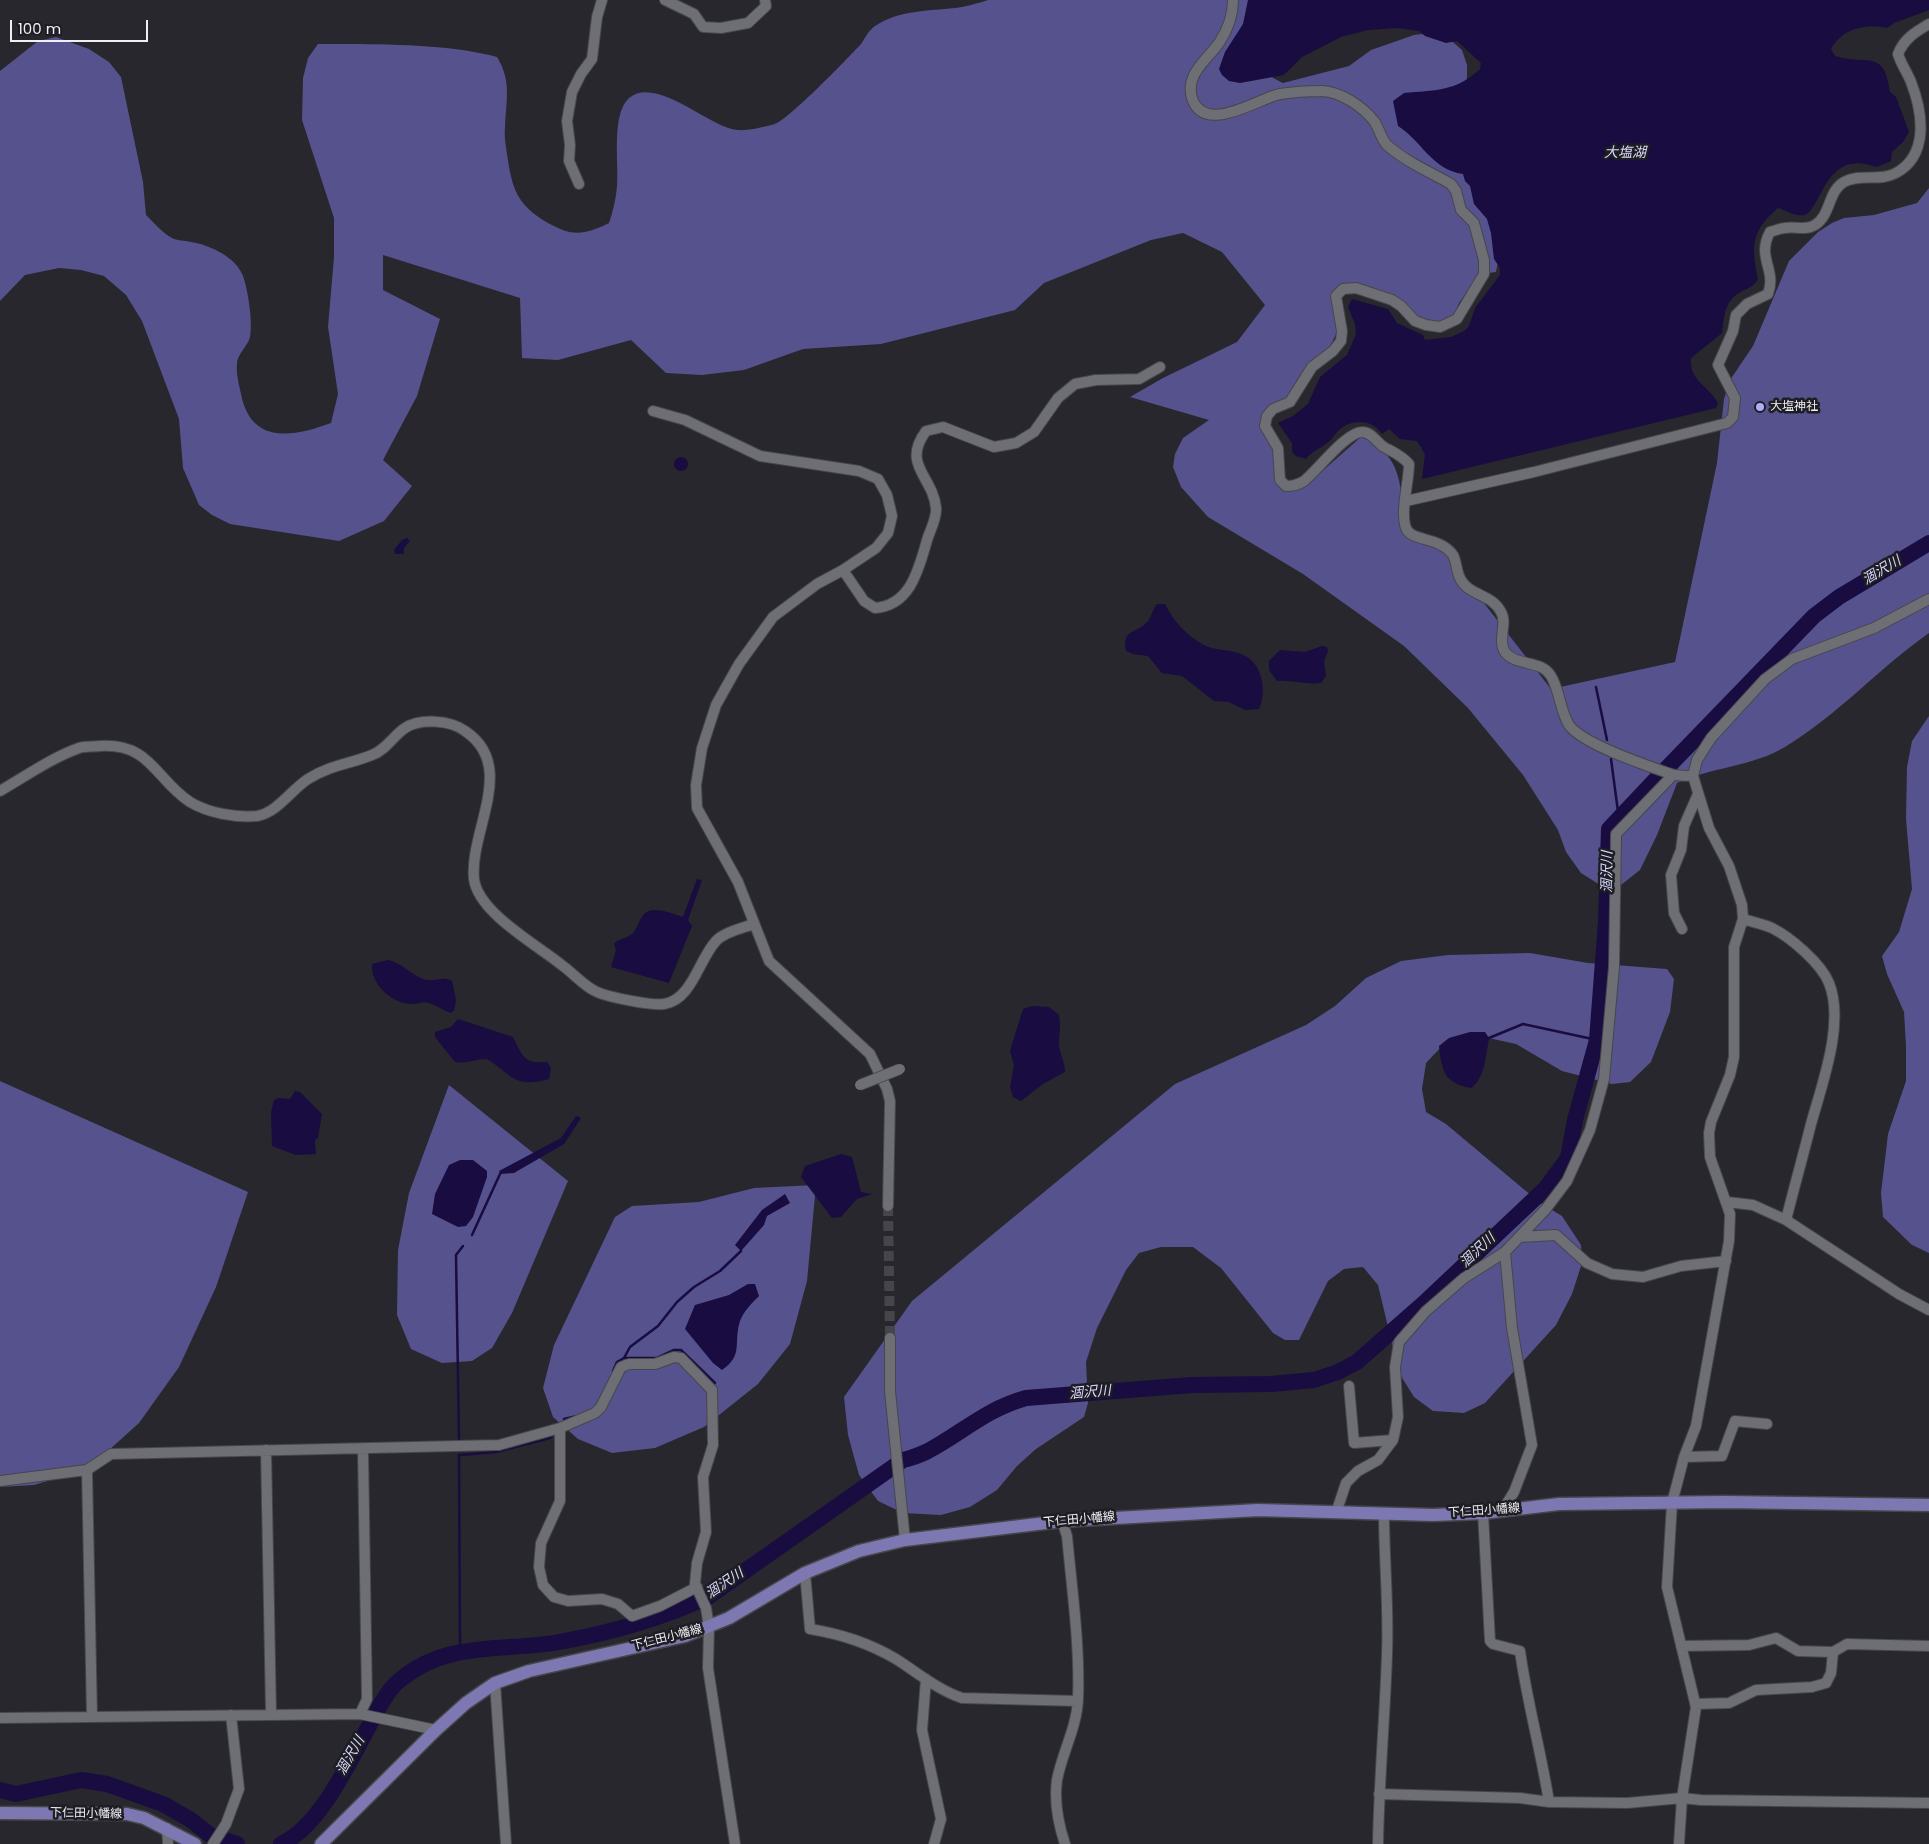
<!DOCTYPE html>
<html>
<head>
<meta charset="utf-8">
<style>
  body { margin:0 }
  #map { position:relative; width:1929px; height:1844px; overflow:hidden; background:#27272d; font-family:Poppins,sans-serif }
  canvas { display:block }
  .scale { position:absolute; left:10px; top:20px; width:138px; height:22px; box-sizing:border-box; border:2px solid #f0f0f4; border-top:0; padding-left:6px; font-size:15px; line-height:18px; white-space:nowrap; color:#f0f0f4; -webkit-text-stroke:4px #1d1d23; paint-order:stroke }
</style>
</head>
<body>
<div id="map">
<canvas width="1929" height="1844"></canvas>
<div class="scale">100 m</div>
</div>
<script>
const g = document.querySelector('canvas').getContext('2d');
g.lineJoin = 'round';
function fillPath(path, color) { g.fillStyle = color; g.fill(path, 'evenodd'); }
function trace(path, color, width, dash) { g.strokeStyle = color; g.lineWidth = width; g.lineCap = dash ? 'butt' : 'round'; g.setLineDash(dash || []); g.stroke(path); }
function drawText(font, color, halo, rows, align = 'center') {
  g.font = font + ' Poppins,"Noto Sans JP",sans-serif'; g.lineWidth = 5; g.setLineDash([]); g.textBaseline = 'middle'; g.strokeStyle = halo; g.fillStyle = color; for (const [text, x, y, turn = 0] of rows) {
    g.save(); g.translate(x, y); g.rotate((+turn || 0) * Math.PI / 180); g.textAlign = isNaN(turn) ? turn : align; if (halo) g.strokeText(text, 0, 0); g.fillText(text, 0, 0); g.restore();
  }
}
fillPath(new Path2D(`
  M988 0H1278L1265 66 1273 78 1283 83 1349 66 1371 50 1414 35 1432 33 1447 37 1462 50 1467 65V77L1464 92 1432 153 1436 161 1479 181 1502 242 1496 272 1480 274 1459 303 1454 315 1437 323 1416 318 1399 300 1339 286 1337 332 1330 347 1300 375 1287 398 1264 413 1283 491 1303 488 1361 437C1402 453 1404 490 1400 527L1409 537 1441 548 1551 689 1675 662 1717 463 1724 399 1730 380 1753 346 1789 261 1818 232 1832 223 1844 218 1874 215 1917 203 1929 188V633C1879 668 1838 715 1785 747 1751 767 1712 767 1677 783L1657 835 1640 870 1621 885H1600L1581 873 1566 852 1558 830 1523 775 1468 708 1404 646 1303 574 1208 517 1181 487 1173 467 1175 454 1183 438 1209 420 1130 397 1163 378 1237 342 1265 305 1222 252 1183 233 1151 240 1044 283 1015 310 881 344 803 349 744 370 702 375 666 373 631 340 558 360 522 358 520 298 383 255V290L440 319 417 396 383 460 412 486 384 521 339 541 230 524 212 515 199 505 183 468 179 419 142 321 126 295 104 276 81 270 59 268 25 275 0 301V71L38 41 56 37 89 49 109 62 121 77 143 182 146 215C154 223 163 233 172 238 177 241 185 240 191 242 210 245 236 257 243 276 248 290 253 322 250 337 248 346 237 354 237 364 236 374 239 384 241 394 251 445 293 437 331 423L338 394 328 327 334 257V218L302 120 303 78 308 58 318 44C372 44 446 43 497 57 512 81 506 101 505 128 504 136 506 146 507 154 512 189 517 205 548 223 573 237 584 235 609 223 613 211 616 199 617 186 619 164 611 114 629 98 656 75 709 127 737 130 747 131 765 127 775 124 789 119 848 58 861 44 865 38 869 30 875 26 899 10 928 11 955 8 966 7 978 3 988 0Z
  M1929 716V1253L1912 1245 1883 1217 1881 1193 1888 1134 1906 1081V1046L1904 1012 1887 974 1882 956 1899 932 1912 889 1906 819 1907 767 1912 741Z
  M1530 953 1588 963 1667 969 1674 979 1670 1012 1651 1062 1630 1082 1612 1084 1562 1071 1516 1044 1470 1034 1446 1042 1426 1063 1422 1089 1426 1112 1446 1124 1539 1202 1562 1216 1581 1245 1582 1263 1572 1294 1556 1325 1485 1403 1464 1413 1433 1411 1414 1397 1399 1373 1378 1285 1363 1267 1344 1269 1328 1281 1299 1340H1285L1273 1333 1221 1268 1193 1247H1161L1139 1253 1126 1270 1097 1328 1086 1362 1088 1403 1084 1417 1036 1449 1017 1466 997 1490 970 1507 941 1515 903 1513 878 1501 859 1475 848 1435 844 1397 912 1301 1175 1084 1306 1025 1335 1006 1366 978 1401 961 1448 955Z
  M0 1081 248 1192 216 1287 179 1367 139 1423 88 1469 34 1485 0 1487Z
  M449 1085 568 1181 512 1313 492 1348 472 1361 442 1363 411 1349 397 1315 398 1250 409 1193Z
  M816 1185 807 1281 790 1344 758 1384 704 1427 655 1448 612 1453 578 1439 553 1417 543 1388 554 1345 615 1217 632 1206 699 1202 754 1188Z`), '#56528d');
fillPath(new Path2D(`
  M1248 0H1929V10L1894 23 1887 28C1865 24 1843 28 1831 49L1835 56C1868 66 1884 48 1890 92L1896 97 1909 132 1903 142 1892 152 1891 161 1876 167C1824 147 1822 211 1804 215 1795 217 1786 210 1778 208 1751 231 1751 246 1758 279 1753 288 1747 288 1739 293 1724 302 1724 318 1722 333L1691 358C1689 381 1707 384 1718 403L1716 408 1422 479 1425 454 1417 441 1400 439 1389 429 1382 434C1372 418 1350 419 1338 431 1334 435 1332 440 1327 443 1320 449 1312 451 1306 459L1296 456 1292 452V443L1278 423 1293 416 1308 404 1320 377 1347 355 1356 334 1355 324 1348 307 1352 299 1388 309 1397 323 1423 335 1425 340 1451 337 1464 331 1469 326 1475 308 1500 275V268L1494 259 1491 233 1487 219 1474 204 1470 186 1465 181 1463 174C1432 170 1420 139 1398 126L1393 101 1404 93C1434 90 1456 92 1480 69L1481 63 1457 41 1446 43 1425 36 1419 31 1397 28 1368 30 1341 37 1302 57 1284 75 1240 83 1229 81 1222 75 1219 69 1225 52 1243 24Z
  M674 464a7 7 0 1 1 14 0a7 7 0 1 1-14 0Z
  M407 538 410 541 404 548V554H395L394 550 402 540Z
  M1157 604H1165C1173 621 1187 636 1204 645 1216 651 1229 649 1241 654 1263 662 1267 691 1259 709L1245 710 1229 702 1214 701 1182 676 1162 673 1148 656 1133 654 1126 651C1121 628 1138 634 1148 621 1152 616 1152 610 1157 604Z
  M1322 646 1327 647 1328 651 1324 661 1326 676 1321 683C1306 685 1292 680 1277 681L1269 670V661L1280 650 1305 652Z
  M697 879 702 880 688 920 692 926 669 983 611 967 616 950 614 944C619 938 626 939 632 934 637 930 638 922 642 917 650 903 672 914 683 917Z
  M388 960C405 964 413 978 428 980 437 981 443 976 452 981L456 1000 454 1011 450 1013C443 1010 436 1005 429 1003 423 1001 419 1004 413 1004 393 1005 370 984 372 964Z
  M1032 1006 1049 1007 1059 1015C1061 1025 1059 1033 1059 1043 1059 1053 1065 1061 1065 1072L1043 1084 1021 1101 1013 1097 1010 1087 1014 1065 1010 1051 1023 1009Z
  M458 1019 513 1037C523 1056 523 1064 547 1062L551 1068 549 1079C513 1089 512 1074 487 1059 476 1059 466 1064 455 1062L435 1037V1032L451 1027Z
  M1470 1032H1485L1489 1038C1486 1055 1485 1078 1471 1088 1444 1083 1442 1071 1439 1046L1449 1038Z
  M295 1091 300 1092 322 1114 318 1138 315 1140 316 1154 296 1155 272 1146 271 1112 274 1100 278 1098 290 1099Z
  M576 1116 581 1118 564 1144 514 1173 500 1174 499 1171 561 1138Z
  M841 1154 852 1157 861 1192 872 1194 857 1199 841 1217 832 1218 801 1177 805 1166Z
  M460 1160H473L487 1171V1177L473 1217 466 1226 458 1227 432 1214 435 1194 449 1165Z
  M785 1194 790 1203 767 1216 764 1225 741 1251 735 1245 762 1210Z
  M748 1284H755L759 1296C752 1303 743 1312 740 1321 733 1343 744 1355 722 1370L713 1363 685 1329 695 1305 729 1295Z`), '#180c41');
trace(new Path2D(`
  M1596 687 1607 740
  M1611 759 1619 819
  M1489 1038 1523 1024 1597 1040
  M472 1235 500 1174
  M624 1358H657L674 1350H681L715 1383
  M613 1371 617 1362 624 1358 630 1347 658 1326 677 1302 694 1287 720 1271 741 1251
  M564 1419 577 1416
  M459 1440 456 1255 463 1246
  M459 1455 460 1651
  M459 1455 496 1452 550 1438 553 1434`), '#180c41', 2.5);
trace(new Path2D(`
  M1665 770 1814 616 1839 597 1929 543
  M0 1790 16 1794 81 1780 107 1784 163 1804 191 1820 210 1835 237 1844
  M281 1844C322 1826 352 1755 374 1717 380 1705 389 1688 400 1680 447 1640 504 1652 559 1642 610 1633 662 1618 708 1597L903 1460C911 1458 920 1455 928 1451 962 1433 986 1409 1026 1398L1192 1385 1271 1384 1314 1380 1338 1372 1357 1362 1424 1303 1546 1188 1568 1158 1575 1120 1597 1040 1606 922 1609 829 1658 777`), '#180c41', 16);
trace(new Path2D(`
  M888 1206 890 1338`), '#45454b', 10, [10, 5]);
const minor = new Path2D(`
  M665 0 694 14 703 27 721 28 748 23 766 6 765 0
  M1233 0C1233 15 1227 31 1219 43 1207 60 1185 74 1192 98 1204 136 1259 98 1280 94 1293 92 1309 91 1322 91 1341 92 1362 106 1374 121 1379 128 1381 138 1386 144 1404 161 1430 172 1451 184L1456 191 1461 210 1474 223 1484 260V274L1457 319 1440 327 1426 325 1415 321 1401 306 1392 300 1356 288 1343 289 1336 296 1342 331 1341 341 1333 351 1312 367 1290 402 1273 409 1267 416 1265 426 1278 448 1280 480 1286 486C1292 486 1298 485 1304 481 1316 472 1346 432 1362 432 1372 432 1376 442 1384 447 1393 452 1401 455 1409 464 1409 482 1400 511 1406 528 1411 542 1440 536 1453 555 1457 562 1456 572 1461 580 1470 596 1492 594 1501 612 1508 623 1497 640 1505 652 1516 667 1541 659 1551 676 1560 691 1560 711 1569 725 1582 744 1648 766 1671 774 1678 776 1686 776 1693 776
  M579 184 569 161 570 145 567 121 572 92 581 74 592 59 597 17 602 0
  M653 411 685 420 760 456 859 471 878 479 887 495 892 516 888 533 876 548 843 570 817 584 773 617 739 664 716 705 702 748 696 785 697 808 738 882 769 961 870 1054 887 1089 890 1101 888 1206
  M1406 501 1534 472 1727 423 1733 417 1735 398 1718 365 1733 331 1736 315 1747 304 1768 294C1777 269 1756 258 1770 232 1775 231 1780 228 1785 228 1795 226 1805 231 1815 225 1831 215 1828 191 1844 182 1860 173 1880 182 1896 173 1929 155 1923 113 1911 82 1907 72 1901 64 1898 54 1904 39 1915 32 1929 24
  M843 570 864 601 875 608C912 605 919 567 928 537 931 529 937 517 936 508 933 476 901 465 926 431L943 427 994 447 1016 443 1034 432 1058 398 1075 384 1096 380 1139 379 1160 367
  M0 791C26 776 51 758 79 748 85 746 93 747 100 746 151 743 155 779 190 802 208 813 236 818 257 816 277 813 292 789 308 779 330 765 350 764 372 755 386 750 393 736 405 728 420 718 450 720 465 731 518 766 469 831 474 879 478 913 539 946 563 966 574 974 585 987 597 992 608 997 652 1006 664 1004 692 1000 699 959 716 941 724 932 743 928 754 924
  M1743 919C1752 922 1763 924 1772 928 1790 937 1821 963 1829 983 1845 1023 1822 1084 1811 1124 1803 1156 1794 1188 1786 1220
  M1682 929 1674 913 1671 875 1681 850 1684 826 1698 794
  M1727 1202 1753 1205 1786 1220 1899 1294 1929 1310
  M1519 1237 1556 1235 1587 1263 1612 1274 1643 1277 1681 1266 1726 1261
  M890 1338V1391L905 1540
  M1349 1386 1354 1443 1393 1440
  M560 1428V1501L541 1543 539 1567 543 1585 554 1597 568 1601 602 1599 618 1604 632 1616 660 1606 697 1587
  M266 1450 271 1713
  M1684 1457 1722 1456 1735 1421 1767 1424
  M87 1470 92 1717
  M0 1481 87 1470 111 1454 499 1445 560 1428 595 1413 601 1407 621 1367 629 1364H655L674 1357 681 1358 712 1390 713 1445 703 1477 706 1532 697 1563 695 1584 706 1608 709 1627 708 1668 735 1844
  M1502 1511 1514 1492 1532 1445 1512 1328 1505 1252
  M1336 1513 1346 1483 1358 1471 1378 1460 1393 1440 1398 1417 1395 1367 1399 1342 1426 1311 1464 1278 1505 1252 1545 1210 1567 1181 1590 1130 1604 1079 1614 967 1616 834 1673 775
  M1483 1513 1490 1641 1493 1644 1520 1651C1527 1702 1541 1751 1549 1802
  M1062 1521 1067 1536C1072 1590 1080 1645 1078 1699 1077 1727 1062 1753 1057 1780 1054 1802 1058 1823 1065 1844
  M805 1573 810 1629C841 1634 869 1643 896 1659 918 1673 938 1690 962 1698L1078 1701
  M1681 1646 1749 1645 1776 1638 1798 1651 1833 1652
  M926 1679 922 1730 941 1819 934 1844
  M495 1683 506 1844
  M1695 1704 1729 1703 1756 1690 1812 1687 1826 1683 1831 1673 1833 1652 1847 1644 1929 1646
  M360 1714 367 1699 363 1450
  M0 1718 360 1714 436 1730
  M1379 1794 1520 1798 1549 1802 1627 1803 1682 1798 1701 1800 1929 1803
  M167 1828 168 1844
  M213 1844 226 1824 239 1789 231 1715
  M1378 1844C1379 1780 1385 1717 1387 1654 1389 1607 1384 1560 1384 1513
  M1679 1844 1682 1798 1696 1707 1667 1587 1672 1503 1684 1457 1696 1426 1729 1241 1730 1214 1710 1157 1709 1133 1711 1122 1730 1075 1734 1057V947L1743 919 1742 905 1729 866 1709 828 1693 776 1697 760 1711 738 1765 679 1792 659 1874 628 1929 599`);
const major = new Path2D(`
  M0 1813 127 1814 144 1818 195 1844
  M321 1844 436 1730 466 1703 495 1683 529 1671 685 1636 729 1618 805 1573 859 1551 905 1540 1062 1521 1258 1510 1433 1515 1483 1513 1559 1504 1726 1502 1929 1505`);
trace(minor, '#46464b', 12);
trace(major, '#46464b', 15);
trace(minor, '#6e6e75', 10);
trace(major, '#7d78b2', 12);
const minorBridge = new Path2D(`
  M860 1085 900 1069`);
trace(minorBridge, '#46464b', 12, []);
trace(minorBridge, '#6e6e75', 10);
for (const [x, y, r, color] of [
  [1760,407,5,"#b1adfa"]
]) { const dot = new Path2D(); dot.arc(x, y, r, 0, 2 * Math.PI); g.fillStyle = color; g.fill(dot); trace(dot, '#1d1d23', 2); }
drawText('12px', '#f0f0f4', '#1d1d23', [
  ["大塩神社",1770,407]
], 'left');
drawText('12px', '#f0f0f4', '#1d1d23', [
  ["下仁田小幡線",1484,1511,-4],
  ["下仁田小幡線",1079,1520,-5],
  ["下仁田小幡線",667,1638,-14],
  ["下仁田小幡線",86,1814,1]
]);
drawText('italic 14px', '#d8d7fc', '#1d1d23', [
  ["大塩湖",1625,153],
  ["涸沢川",1882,571,-31],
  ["涸沢川",1608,872,-89],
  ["涸沢川",1478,1251,-43],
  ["涸沢川",1090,1393,-5],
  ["涸沢川",725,1584,-34],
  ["涸沢川",351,1756,-60]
]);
</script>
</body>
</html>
